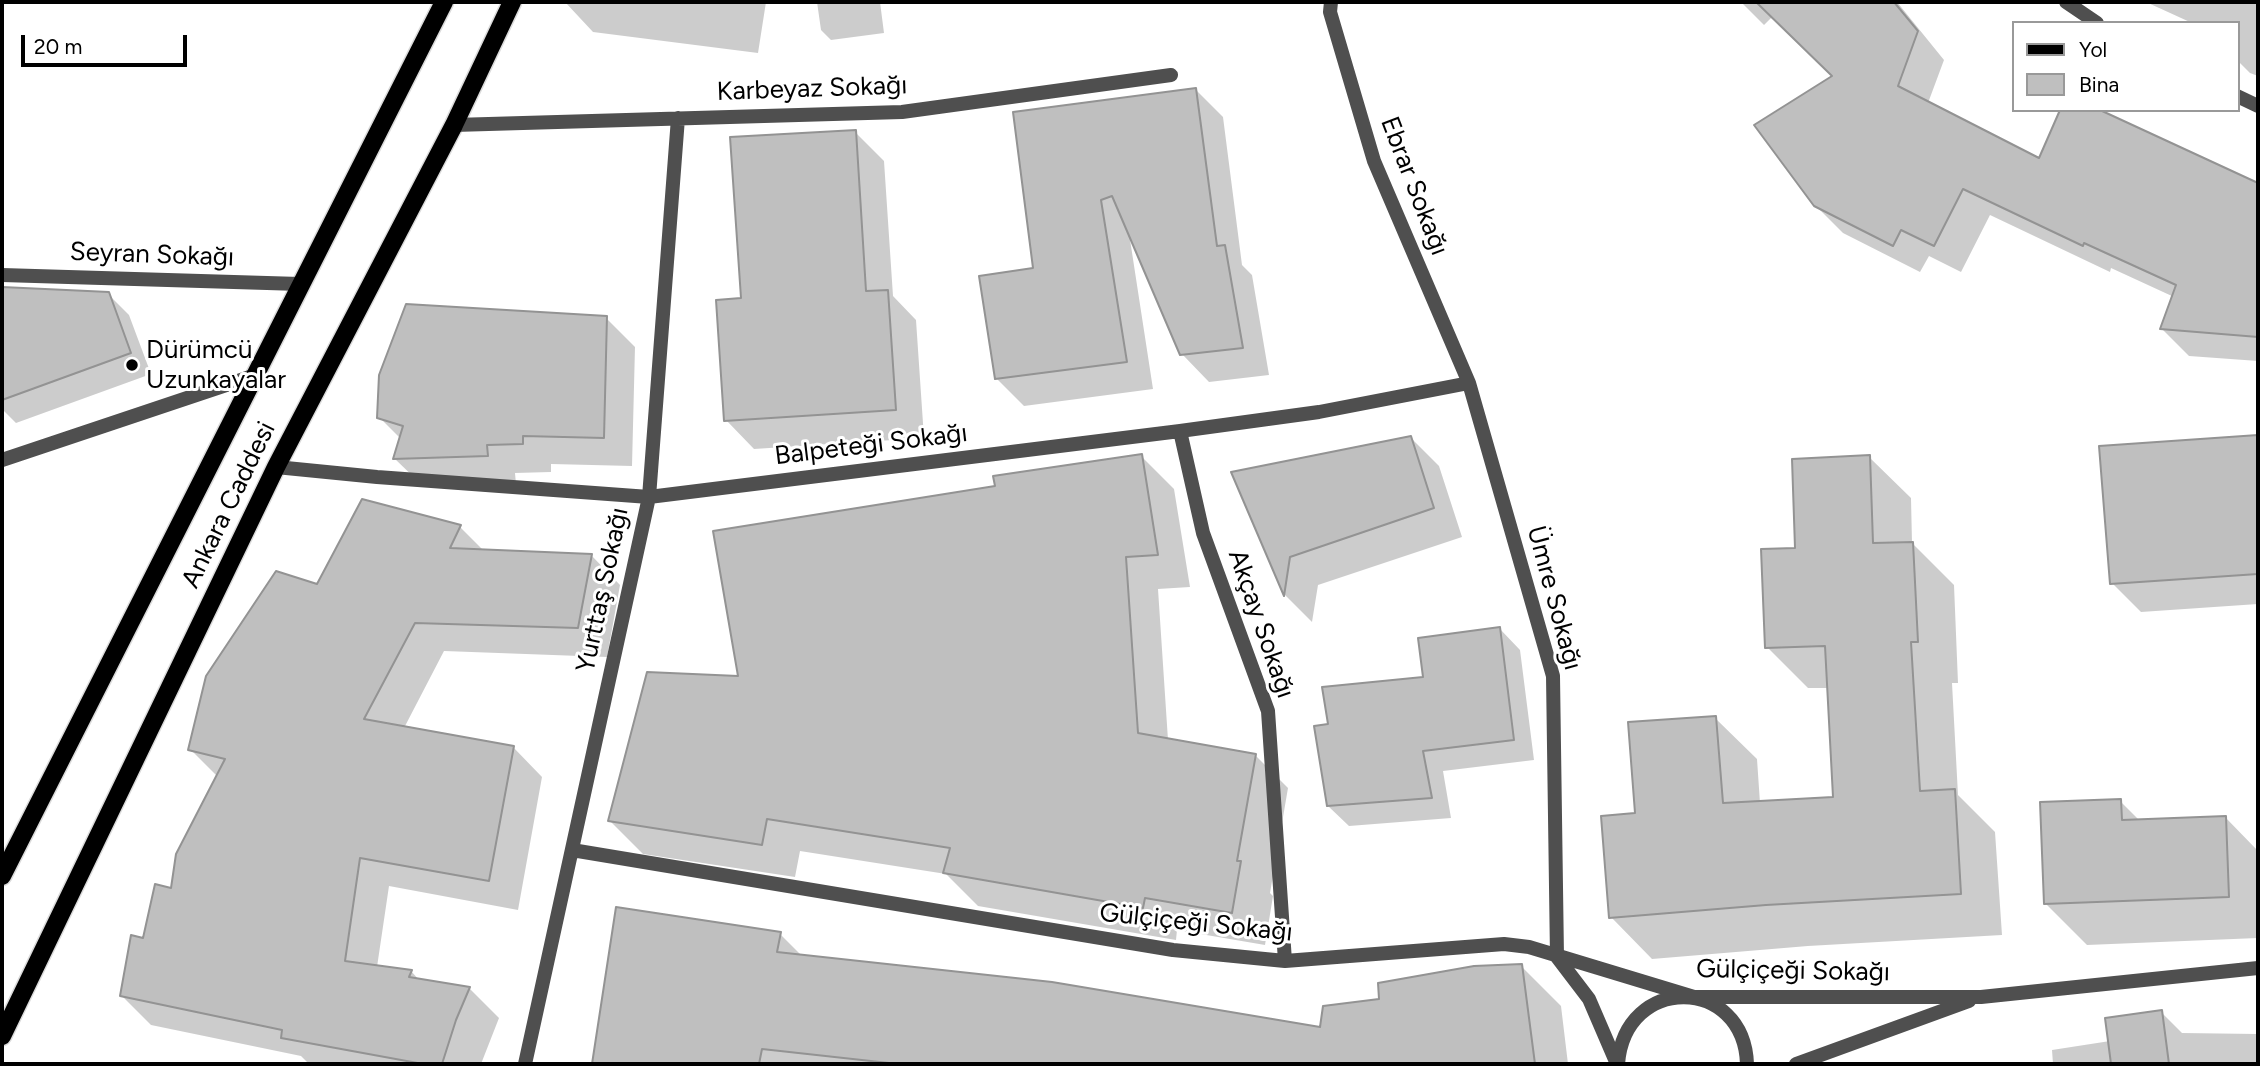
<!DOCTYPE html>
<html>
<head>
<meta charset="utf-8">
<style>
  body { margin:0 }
  #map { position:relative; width:2260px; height:1066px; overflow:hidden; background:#fff; font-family:Figtree,sans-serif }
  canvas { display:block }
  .frame { position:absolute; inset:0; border:4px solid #000; pointer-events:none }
  .legend { position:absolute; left:2012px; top:21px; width:228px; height:91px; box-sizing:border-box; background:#fff; border:2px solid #999; margin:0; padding:9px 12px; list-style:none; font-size:21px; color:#000 }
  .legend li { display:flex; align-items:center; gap:14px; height:35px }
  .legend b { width:35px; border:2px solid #999 }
  .scale { position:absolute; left:21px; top:35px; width:166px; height:32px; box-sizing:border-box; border:4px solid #000; border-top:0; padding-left:9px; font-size:21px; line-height:24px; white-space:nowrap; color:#000; -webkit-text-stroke:5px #fff; paint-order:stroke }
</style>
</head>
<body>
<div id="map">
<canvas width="2260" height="1066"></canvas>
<div class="frame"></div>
<ul class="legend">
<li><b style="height:9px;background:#000"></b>Yol</li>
<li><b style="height:19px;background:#bfbfbf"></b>Bina</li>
</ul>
<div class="scale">20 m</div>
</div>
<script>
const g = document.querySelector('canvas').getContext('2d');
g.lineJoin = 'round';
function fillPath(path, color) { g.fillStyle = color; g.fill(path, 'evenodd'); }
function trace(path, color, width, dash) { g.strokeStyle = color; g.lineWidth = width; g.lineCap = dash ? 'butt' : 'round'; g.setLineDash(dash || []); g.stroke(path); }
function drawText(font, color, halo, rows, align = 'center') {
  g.font = font + ' Figtree,sans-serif'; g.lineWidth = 6; g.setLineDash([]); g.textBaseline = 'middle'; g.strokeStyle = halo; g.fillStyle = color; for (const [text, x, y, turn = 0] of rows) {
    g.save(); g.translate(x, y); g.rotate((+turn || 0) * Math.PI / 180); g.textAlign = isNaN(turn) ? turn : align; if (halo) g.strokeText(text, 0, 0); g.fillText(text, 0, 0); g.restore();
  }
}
fillPath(new Path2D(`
  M565 2H766L758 53 593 32Z
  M817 2H880L884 33 831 40 821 30Z
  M1741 2H1897L1944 60 1928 103 2039 160 2096 110 2258 185V361L2189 356 2162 329 2174 297 2111 268 2110 272 1990 215 1961 272 1929 256 1920 272 1843 233 1815 205 1834 76 1773 16 1764 25Z
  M2146 2H2258V76L2250 73 2237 60V23H2192Z
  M1196 90 1223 117 1242 265 1252 275 1269 375 1209 382 1182 354 1129 233 1153 389 1024 406 996 378 1035 270Z
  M855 132 884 161 893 296 916 320 924 438 754 449 726 420 743 300Z
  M20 290 108 294 129 315 151 374 16 423 2 409V295Z
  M606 318 635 347 632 466 551 464V472L515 473 516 484 424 487 395 459 401 439 379 417Z
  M1410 437 1439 466 1462 537 1318 585 1312 622 1285 595 1233 474Z
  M2258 437V604L2141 612 2112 583 2101 447Z
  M1141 456 1174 489 1190 587 1158 589 1168 740 1255 755 1288 788 1270 893 1273 896 1265 945 1177 930 1176 940 978 906 946 874 800 851 795 877 643 854 610 821 740 678 997 487Z
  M1869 457 1911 498 1912 543 1954 585 1958 683H1952L1958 795 1995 832 2002 935 1808 946 1652 959 1611 917 1637 815 1715 718 1757 759 1760 803 1835 798 1829 688H1808L1767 647 1797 550Z
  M460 527 484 551 591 555 620 585 607 657 444 651 404 728 513 747 542 777 518 910 389 886 377 967 411 971 420 981 470 989 499 1018 481 1064H309L301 1056 151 1025 121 995 145 941 172 890 218 777 190 749 318 586Z
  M1500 629 1520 650 1534 760 1443 771 1451 818 1349 826 1328 806 1330 726 1425 679Z
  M2120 801 2140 821 2225 817 2258 851V938L2087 945 2046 904Z
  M617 909 780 934 803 957 1321 1029 1381 1001 1521 966 1561 1006 1568 1064H593Z
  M2161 1012 2182 1033 2258 1034V1064H2053L2052 1050 2110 1041Z`), '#0003');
const building = new Path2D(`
  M1756 2H1894L1918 31 1898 86 2039 158 2060 110H2100L2258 183V337L2160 329 2176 285 2084 243 2083 246 1963 189 1934 246 1901 230 1893 246 1814 206 1754 125 1832 76Z
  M1196 88 1217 246 1225 245 1243 348 1180 355 1112 196 1101 200 1127 362 995 379 979 276 1033 268 1013 112Z
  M856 130 866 291 888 290 896 410 724 421 716 300 741 298 730 137Z
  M2 287 109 292 131 353 2 400Z
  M406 304 607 316 604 438 523 436V444L487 445 488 456 393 459 403 426 377 418 379 375Z
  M2258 435V574L2110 584 2099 446Z
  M1411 436 1434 508 1290 557 1284 596 1231 472Z
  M1142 454 1158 555 1126 557 1138 733 1256 754 1237 861H1241L1232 913 1145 898 1143 908 943 873 950 848 767 819 762 845 608 821 647 672 738 676 713 531 995 486 993 476Z
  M1870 455 1873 543 1913 542 1918 642H1911L1920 791 1955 789 1961 894 1766 905 1609 918 1601 816 1635 813 1628 722 1716 716 1723 803 1833 797 1825 646 1765 648 1761 549 1795 548 1792 459Z
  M362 499 461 525 450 548 592 554 578 628 415 623 364 719 514 746 489 881 360 858 345 961 412 970 409 977 470 987 456 1020 442 1064H423L281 1038 282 1030 120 996 131 935 143 938 155 884 171 888 176 854 225 759 188 750 206 676 276 571 317 584Z
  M1500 627 1514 740 1423 751 1432 798 1327 806 1314 726 1328 724 1322 687 1423 677 1418 638Z
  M2121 799 2122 820 2226 816 2229 897 2044 904 2040 802Z
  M616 907 781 932 777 952 1052 982 1320 1027 1323 1006 1379 999 1378 983 1474 966 1522 964 1535 1064H898L762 1049 759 1064H592Z
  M2162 1010 2169 1064H2111L2105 1018Z`);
fillPath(building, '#bfbfbf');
trace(building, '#939393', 2);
const primary = new Path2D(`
  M2 876 444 2
  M2 1036 276 467 454 125 512 2`);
trace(primary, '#dbdbdb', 21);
trace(new Path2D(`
  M1331 2 1330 12 1374 161 1469 383 1553 676 1557 957
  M2066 2 2097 23
  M2237 96 2258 106
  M454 125 902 112 1171 75
  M2 275 300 284
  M1180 431 1203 533 1268 711 1285 961
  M2 460 253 376
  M276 467 377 477 649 497 1180 431 1319 412 1469 383
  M572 850 1173 950 1285 961 1504 944 1529 947 1694 997H1981L2258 968
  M1557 957 1589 999 1617 1064
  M525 1064 649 497 678 118
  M1618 1064C1625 974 1744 976 1747 1064
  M1796 1064 1969 1001`), '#4f4f4f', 14);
trace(primary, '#000', 18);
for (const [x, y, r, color] of [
  [132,365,7,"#000"]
]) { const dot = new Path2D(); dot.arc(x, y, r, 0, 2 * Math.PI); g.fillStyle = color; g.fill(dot); trace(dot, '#fff', 2.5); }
drawText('26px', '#000', '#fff', [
  ["Karbeyaz Sokağı",812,89,-2],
  ["Ebrar Sokağı",1414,186,69],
  ["Seyran Sokağı",152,255,2],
  ["Balpeteği Sokağı",871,445,-7],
  ["Ankara Caddesi",229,505,-64],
  ["Yurttaş Sokağı",603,590,-78],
  ["Ümre Sokağı",1554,598,75],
  ["Akçay Sokağı",1261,624,71],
  ["Gülçiçeği Sokağı",1196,923,6],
  ["Gülçiçeği Sokağı",1793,971,1]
]);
drawText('26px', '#000', '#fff', [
  ["Dürümcü",146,350],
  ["Uzunkayalar",146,380]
], 'left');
</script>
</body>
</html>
